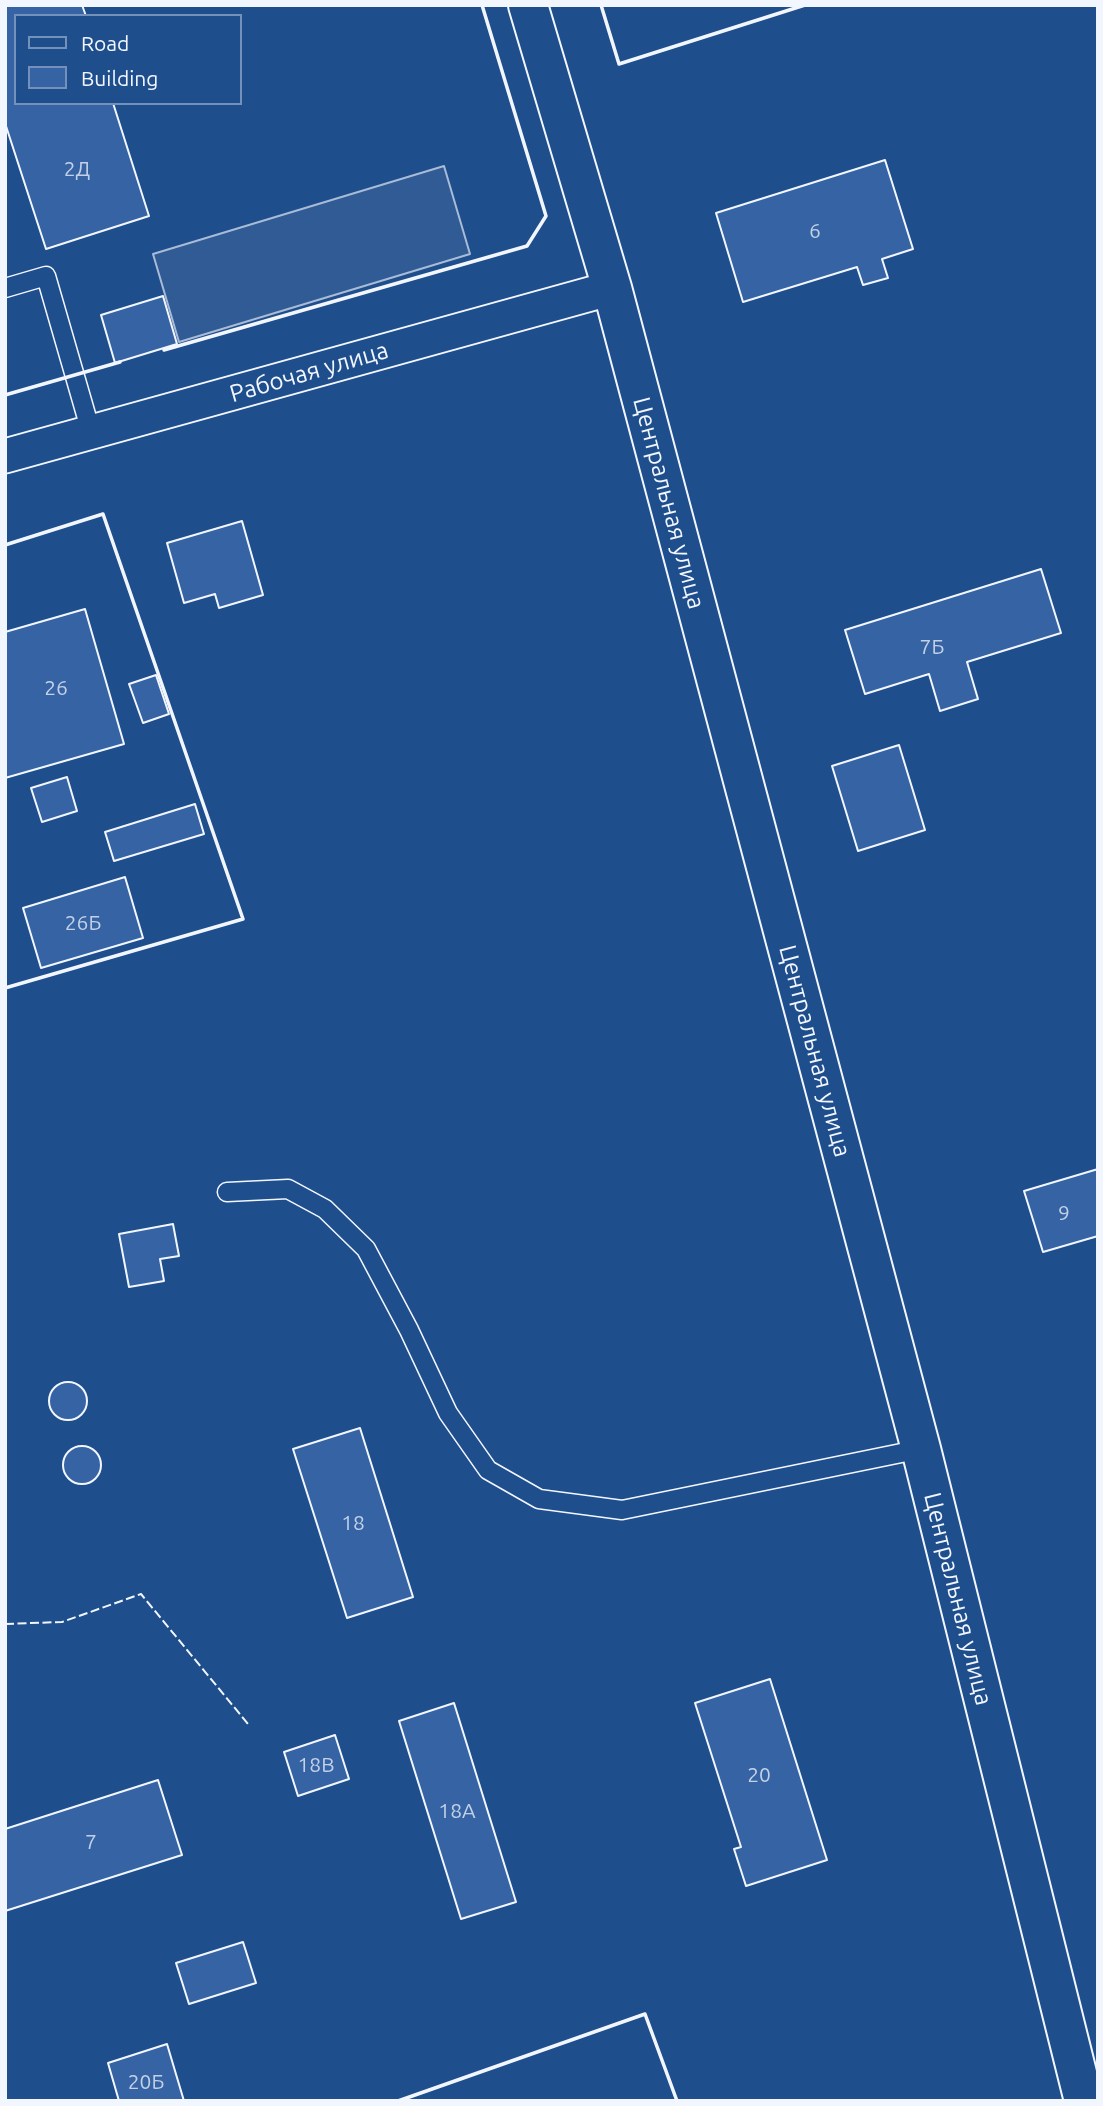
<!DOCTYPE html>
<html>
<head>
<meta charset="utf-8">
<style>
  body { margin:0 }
  #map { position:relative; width:1103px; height:2106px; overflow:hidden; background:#1f4e8c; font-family:Ubuntu,sans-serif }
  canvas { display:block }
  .frame { position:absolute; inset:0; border:7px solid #f2f6ff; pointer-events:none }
  .legend { position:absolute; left:14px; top:14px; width:228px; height:91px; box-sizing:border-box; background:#1f4e8c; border:2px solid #7391ba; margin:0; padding:9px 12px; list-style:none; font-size:21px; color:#f2f6ff }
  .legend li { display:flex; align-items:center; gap:14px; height:35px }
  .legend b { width:35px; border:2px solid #7391ba }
</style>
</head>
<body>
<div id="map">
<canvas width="1103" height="2106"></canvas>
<div class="frame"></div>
<ul class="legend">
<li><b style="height:9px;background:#1f4e8c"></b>Road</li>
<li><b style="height:19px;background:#3563a3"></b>Building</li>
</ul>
</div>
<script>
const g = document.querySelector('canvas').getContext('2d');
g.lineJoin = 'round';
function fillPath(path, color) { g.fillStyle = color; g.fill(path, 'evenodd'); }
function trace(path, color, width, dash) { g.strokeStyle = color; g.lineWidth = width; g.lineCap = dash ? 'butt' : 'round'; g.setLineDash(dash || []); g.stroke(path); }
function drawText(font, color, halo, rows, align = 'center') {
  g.font = font + ' Ubuntu,sans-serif'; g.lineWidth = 5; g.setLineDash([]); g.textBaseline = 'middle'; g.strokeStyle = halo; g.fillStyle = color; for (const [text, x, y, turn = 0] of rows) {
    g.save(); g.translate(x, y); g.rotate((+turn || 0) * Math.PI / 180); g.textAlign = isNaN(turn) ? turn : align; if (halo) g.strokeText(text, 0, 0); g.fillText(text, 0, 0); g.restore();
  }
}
const parking = new Path2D(`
  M444 166 470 254 179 342 153 254Z`);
fillPath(parking, '#305b95');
trace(parking, '#a8bbd7', 2);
const building = new Path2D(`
  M5 5H82L86 16H16V103H113L149 216 46 249 5 123Z
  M885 160 913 249 882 259 888 278 863 285 857 267 743 302 716 213Z
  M163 296 177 344 115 363 101 315Z
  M242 521 263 595 219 608 215 594 184 603 167 543Z
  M1041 569 1061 633 967 662 978 699 940 711 929 674 865 694 845 630Z
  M85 609 124 744 5 778V632Z
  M156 675 169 714 143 723 129 684Z
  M899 745 925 830 858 851 832 766Z
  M67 777 77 811 42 822 31 788Z
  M195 804 204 834 114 861 105 832Z
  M125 877 143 938 41 968 23 908Z
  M1098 1169V1236L1043 1252 1024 1191Z
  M173 1224 179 1256 160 1259 164 1281 129 1287 119 1234Z
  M49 1401a19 19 0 1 1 38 0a19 19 0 1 1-38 0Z
  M360 1428 413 1597 347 1618 293 1449Z
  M63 1465a19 19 0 1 1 38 0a19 19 0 1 1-38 0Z
  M770 1679 827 1860 746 1886 734 1849 741 1847 695 1703Z
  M454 1703 516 1902 461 1919 399 1721Z
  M335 1735 349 1779 298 1796 284 1752Z
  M158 1780 182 1855 5 1911V1829Z
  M243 1942 256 1983 189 2004 176 1963Z
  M167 2044 184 2101H119L108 2063Z`);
fillPath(building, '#3563a3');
trace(building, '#f2f6ff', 2);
const lane = new Path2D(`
  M5 288 46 276 91 432
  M227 1192 288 1189 325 1209 366 1249 409 1330 448 1413 488 1470 539 1499 622 1510 921 1449`);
const street = new Path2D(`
  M5 456 612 288`);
const secondary = new Path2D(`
  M528 5 612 288 921 1449 1084 2101`);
trace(lane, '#f2f6ff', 21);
trace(street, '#f2f6ff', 37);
trace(secondary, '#f2f6ff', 42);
trace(lane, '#1f4e8c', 18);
trace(street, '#1f4e8c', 33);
trace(secondary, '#1f4e8c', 38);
trace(new Path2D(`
  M5 1624 62 1622 141 1594 248 1724`), '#f2f6ff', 2, [9, 3.5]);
trace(new Path2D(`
  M601 5 619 64 805 5
  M164 350 527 246 546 216 482 5
  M5 395 120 362
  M5 545 103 514 243 919 5 988
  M398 2101 645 2014 677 2101`), '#f2f6ff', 3.5);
drawText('21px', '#c3d1e8', null, [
  ["2Д",77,169],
  ["6",815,231],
  ["7Б",932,647],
  ["26",56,688],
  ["26Б",83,923],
  ["9",1064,1213],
  ["18",353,1523],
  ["18В",316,1765],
  ["20",759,1775],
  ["18А",457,1811],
  ["7",91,1842],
  ["20Б",146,2082]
]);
drawText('24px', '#f2f6ff', '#1f4e8c', [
  ["Рабочая улица",309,372,-16],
  ["Центральная улица",669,503,75],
  ["Центральная улица",815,1051,75],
  ["Центральная улица",958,1599,76]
]);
</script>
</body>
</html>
